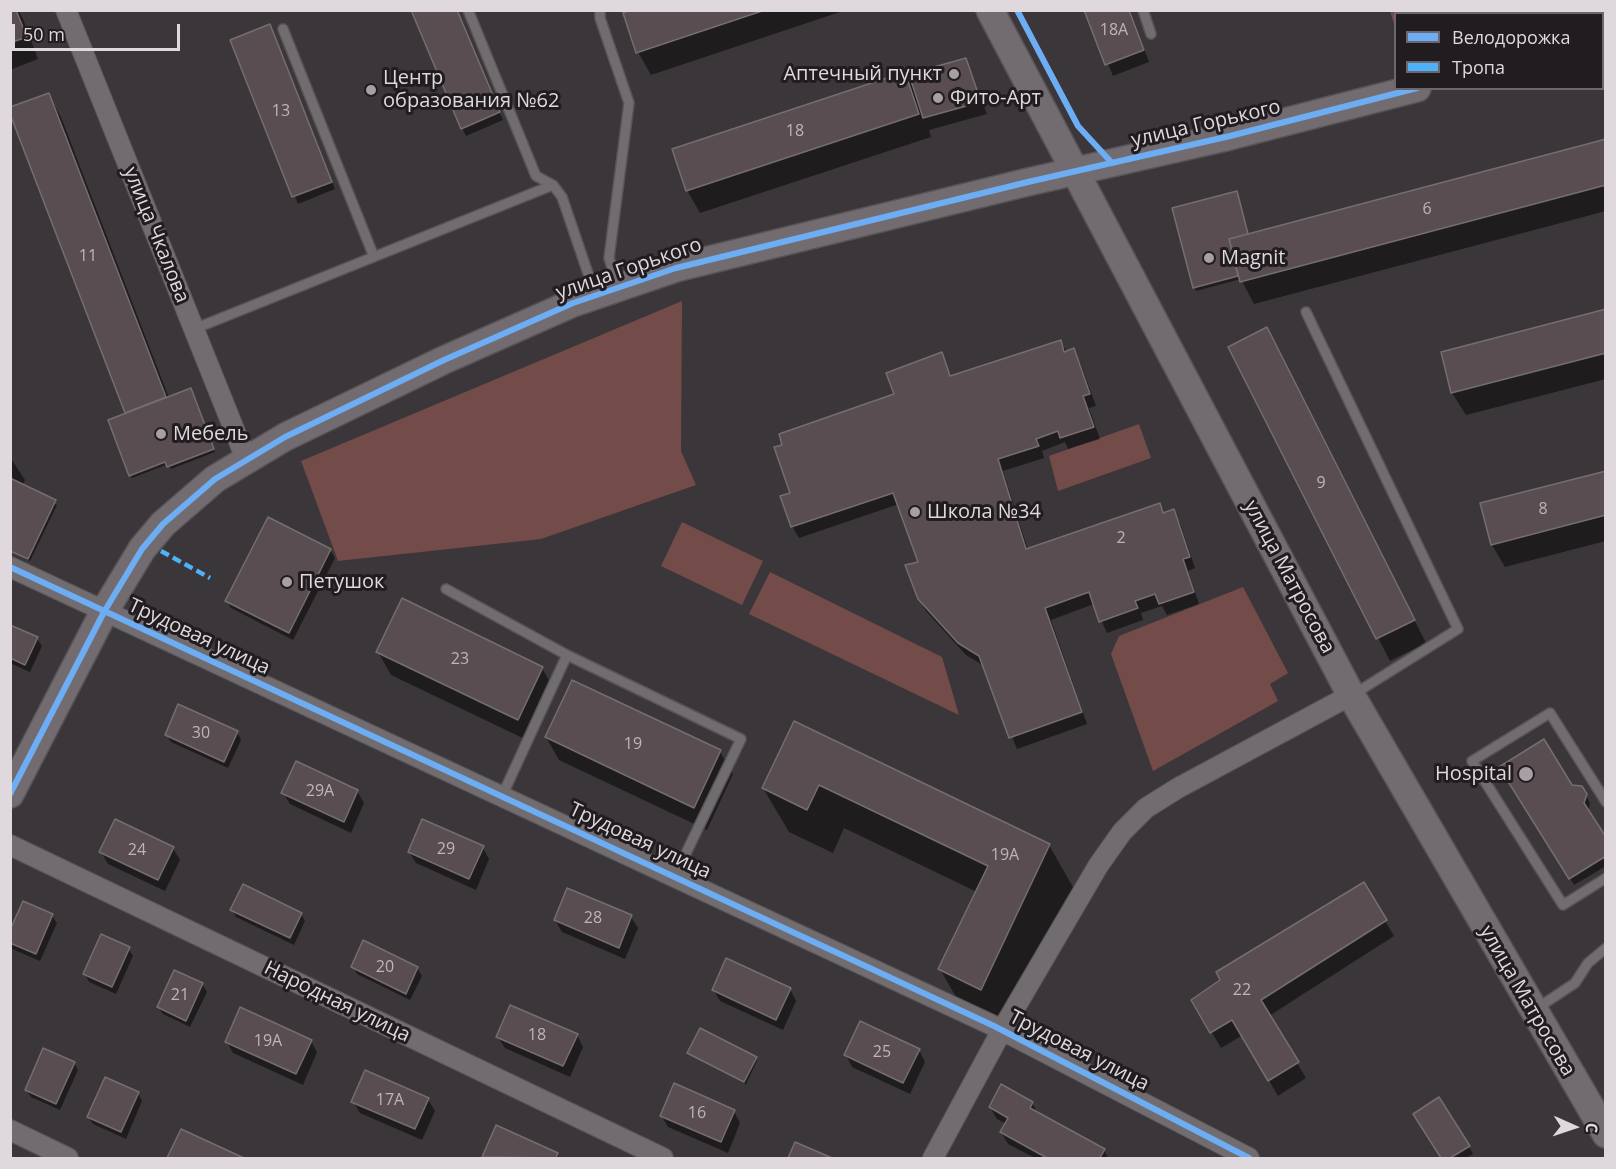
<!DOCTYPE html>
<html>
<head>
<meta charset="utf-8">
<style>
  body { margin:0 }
  #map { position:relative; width:1616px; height:1169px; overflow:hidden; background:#3b3639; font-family:"Open Sans",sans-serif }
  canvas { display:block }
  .frame { position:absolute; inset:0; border:12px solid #dfd8dc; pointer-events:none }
  .legend { position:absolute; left:1394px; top:12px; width:210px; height:78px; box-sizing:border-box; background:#211c1f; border:2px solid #6d676b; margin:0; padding:8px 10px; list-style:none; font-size:18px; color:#dfd8dc }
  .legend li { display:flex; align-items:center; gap:12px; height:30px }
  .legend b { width:30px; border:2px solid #6d676b }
  .north { position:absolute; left:1544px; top:1097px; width:60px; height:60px; -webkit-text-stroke:4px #211c1f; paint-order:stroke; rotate:93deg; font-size:16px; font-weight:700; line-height:24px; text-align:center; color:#dfd8dc }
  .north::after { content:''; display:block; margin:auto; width:21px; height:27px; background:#dfd8dc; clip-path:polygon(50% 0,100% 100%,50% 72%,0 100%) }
  .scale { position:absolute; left:12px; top:24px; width:168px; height:27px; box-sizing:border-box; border:3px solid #dfd8dc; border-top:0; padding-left:8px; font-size:18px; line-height:21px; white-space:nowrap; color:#dfd8dc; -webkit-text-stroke:4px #211c1f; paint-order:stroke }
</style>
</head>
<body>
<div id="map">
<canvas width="1616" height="1169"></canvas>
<div class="frame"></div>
<ul class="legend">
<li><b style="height:8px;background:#6dadf4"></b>Велодорожка</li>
<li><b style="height:8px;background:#4fb1f8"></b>Тропа</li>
</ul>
<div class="north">С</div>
<div class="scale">50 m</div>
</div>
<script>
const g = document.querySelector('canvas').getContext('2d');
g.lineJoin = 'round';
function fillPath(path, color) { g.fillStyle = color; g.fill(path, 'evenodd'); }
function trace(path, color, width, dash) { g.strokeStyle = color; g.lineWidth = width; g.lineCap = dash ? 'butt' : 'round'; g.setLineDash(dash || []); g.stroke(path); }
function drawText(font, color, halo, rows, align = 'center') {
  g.font = font + ' "Open Sans",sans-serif'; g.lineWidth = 6; g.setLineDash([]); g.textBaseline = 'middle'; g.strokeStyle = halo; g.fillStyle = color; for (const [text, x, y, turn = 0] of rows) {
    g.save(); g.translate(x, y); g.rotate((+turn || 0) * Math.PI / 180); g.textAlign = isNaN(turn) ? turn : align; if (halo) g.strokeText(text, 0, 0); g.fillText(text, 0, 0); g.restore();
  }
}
fillPath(new Path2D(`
  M1390 11V10L1477 11 1468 14H1396L1395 27Z
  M682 301 681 451 696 485 541 539 338 561 301 461Z
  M1139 424 1151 458 1058 491 1049 456Z
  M682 522 763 561 742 605 661 566Z
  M770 572 942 657 959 715 749 614Z
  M1243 587 1288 673 1270 684 1278 701 1153 771 1111 654 1119 636Z`), '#734c49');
fillPath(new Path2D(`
  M10 10H18L23 19 38 59 10 70Z
  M457 10 503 120 466 136 462 128Z
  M636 10H846L651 75 638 52Z
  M1086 10H1130L1149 62 1113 76Z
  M273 34 335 189 298 204 232 41Z
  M965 59 987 114 929 130 931 137 700 213 687 190 905 74 914 89Z
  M48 94 61 117 169 398 192 393 215 452 171 469 168 464 132 478 130 475 127 414 10 110Z
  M1606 141V211L1254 304 1241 279 1196 291 1173 209 1236 192 1248 235Z
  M1606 311V379L1466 415 1452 393 1442 353Z
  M1267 329 1426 643 1390 661 1230 348Z
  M1060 341 1067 352 1074 350 1080 362 1096 406 1089 408 1100 439 1068 449 1065 442 1042 451 1044 458 1003 471 1028 550 1159 505 1164 514 1173 511 1180 523 1195 568 1188 571 1199 604 1167 615 1162 606 1141 613 1143 620 1107 633 1094 604 1051 620 1087 724 1017 749 984 666 966 655 926 611 919 599 920 563 899 504 799 538 792 526V494L941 354 951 377Z
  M10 457 25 480 22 486 57 505 30 561 10 552Z
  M1606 472V541L1505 567 1492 545 1481 504Z
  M330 550 335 558 293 640 231 608 227 601Z
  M10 626 37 639 42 646 30 672 10 663Z
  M378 652 542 668 555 691 531 742 391 675Z
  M794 723 1049 845 1074 889 1006 1033 965 1013 940 969 977 892 844 828 833 853 789 832 763 788Z
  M237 732 241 740 228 768 171 742 166 734Z
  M546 737 720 752 733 774 707 830 559 760Z
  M1501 768 1581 787 1590 803 1588 812 1606 840V866L1574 885Z
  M357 791 364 803 351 833 290 804 283 793Z
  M173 848 180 860 165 891 108 864 101 852Z
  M483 848 489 859 476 890 416 863 409 852Z
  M1363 884 1394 936 1269 1016 1306 1078 1278 1096 1243 1035 1221 1048 1193 1000Z
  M232 910 301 914 305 921 294 945 236 917Z
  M52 916 57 923 40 961 12 949 10 934Z
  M631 917 638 928 625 959 562 932 555 920Z
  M128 948 133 956 116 994 89 982 85 974Z
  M353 967 417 968 422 976 410 1000 357 974Z
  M202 984 207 992 190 1027 163 1014 158 1007Z
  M713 989H790L796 1001 783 1030 720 1001Z
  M577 1035 583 1047 570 1077 505 1048 498 1037Z
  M311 1041 317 1052 303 1085 233 1053 227 1042Z
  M919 1050 925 1062 910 1094 852 1067 846 1055Z
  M689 1052 756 1058 757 1061 746 1084Z
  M74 1063 78 1070 60 1110 31 1097 26 1090Z
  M138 1093 142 1101 126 1139 93 1124 88 1117Z
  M428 1099 435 1111 422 1140 360 1113 353 1101Z
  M1032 1103 1038 1114 1104 1150 1108 1158H1035L1008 1144 1001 1132 1006 1124 997 1119 990 1107Z
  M734 1111 740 1123 728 1153 668 1127 661 1115Z
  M1419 1122 1469 1147 1473 1154 1466 1158H1442Z
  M497 1127 557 1154 560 1158H484Z
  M182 1131 241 1158H169Z
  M796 1144 828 1158H789Z`), '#0007');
const building = new Path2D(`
  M10 10H16L27 37 10 43Z
  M411 10H457L500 112 461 129Z
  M631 10H765L636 53 623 13Z
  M1084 10H1129L1144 50 1105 65Z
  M270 24 332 182 292 197 230 40Z
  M966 58 981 102 923 118 909 74Z
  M905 72 919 114 686 191 672 149Z
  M49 93 166 397 125 413 10 114V107Z
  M1606 139V185L1240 282 1229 239Z
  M1237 191 1248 234 1229 239 1238 276 1193 288 1172 208Z
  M1606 309V353L1451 393 1441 352Z
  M1267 327 1415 620 1376 639 1228 347Z
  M1061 340 1064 352 1074 348 1090 394 1083 396 1094 427 1060 438 1058 431 1036 439 1039 446 998 459 1026 549 1160 503 1163 513 1174 509 1190 557 1183 559 1194 592 1159 604 1155 594 1135 601 1138 608 1099 622 1089 592 1045 608 1082 712 1009 738 979 656 958 643 918 599 905 565 918 562 893 493 791 527 780 496 790 493 774 447 782 445 779 434 894 394 886 373 942 352 950 376Z
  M191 388 214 449 167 467 165 462 129 476 108 420Z
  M1606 471V515L1491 545 1480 503Z
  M10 478 56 500 28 559 10 551Z
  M268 517 331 549 289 633 225 601Z
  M402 598 543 667 518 720 376 652Z
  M10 625 38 637 25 665 10 658Z
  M572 680 721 750 694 808 545 737Z
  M178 704 238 731 224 762 165 735Z
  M794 721 1050 844 981 990 938 969 988 866 819 785 807 810 762 788Z
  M1544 739 1572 785 1582 786 1587 794 1584 803 1606 837V856L1569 879 1499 767Z
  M296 761 358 790 344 822 281 793Z
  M115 819 174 847 158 880 99 852Z
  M422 819 484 846 469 879 408 852Z
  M1364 882 1387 920 1261 1000 1299 1062 1268 1081 1232 1020 1210 1033 1191 1000 1220 980 1216 972Z
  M243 884 302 913 290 938 230 910Z
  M567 888 632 915 619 948 554 920Z
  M23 901 53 914 36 954 10 943V930Z
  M101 934 130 947 112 987 83 974Z
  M363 940 418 967 406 994 351 967Z
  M726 958 791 988 776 1020 712 990Z
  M174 970 203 983 186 1021 157 1007Z
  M510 1005 578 1034 563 1066 496 1037Z
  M240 1007 312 1040 296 1074 225 1042Z
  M860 1021 920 1049 903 1083 844 1055Z
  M700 1028 757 1057 744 1082 687 1053Z
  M43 1048 75 1062 56 1104 25 1090Z
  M365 1070 429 1098 415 1129 351 1102Z
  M105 1077 139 1092 121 1132 87 1117Z
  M674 1083 735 1110 721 1142 660 1116Z
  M1001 1084 1033 1102 1030 1108 1105 1149 1100 1158H1047L1000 1132 1008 1118 989 1107Z
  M1439 1097 1470 1146 1450 1158H1441L1413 1114Z
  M496 1125 558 1153 556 1158 482 1157Z
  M181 1129 244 1158H167Z
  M795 1142 832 1158H788Z`);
fillPath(building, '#594d51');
trace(building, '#736e6f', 1.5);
const lane = new Path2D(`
  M468 10 536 176 553 185 562 197 595 294
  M600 10V18L629 103 609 258 617 284
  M1143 10 1151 34
  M283 29 374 257
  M1306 312 1458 629 1354 694
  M194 329 553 185
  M446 589 567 655
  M502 796 567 655 741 739 675 876
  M1606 802 1550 713 1472 761 1563 905 1606 878
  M1536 1009 1575 983 1588 963 1606 948`);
const street = new Path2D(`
  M66 10 246 459
  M10 567 994 1026 1249 1158
  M10 845 663 1158
  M10 1130 68 1158
  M933 1158 1002 1030 1098 866 1122 832 1146 808 1178 788 1351 695`);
const secondary = new Path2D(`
  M990 10 1351 695 1606 1134
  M1602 41 1606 40
  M10 794 104 612 142 549 163 524 215 479 285 437 444 360 573 303 676 268 1028 182 1230 136 1417 88`);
trace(lane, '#585355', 12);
trace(street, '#585355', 22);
trace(secondary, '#585355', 30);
trace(lane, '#716c6f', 9);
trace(street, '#716c6f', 20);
trace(secondary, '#726c70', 27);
trace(new Path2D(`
  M161 551 210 578`), '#4fb1f8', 4.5, [9, 4.5]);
trace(new Path2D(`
  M1017 10 1078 126 1112 163
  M10 567 994 1026 1249 1158
  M10 794 104 612 142 549 163 524 215 479 285 437 444 360 573 303 676 268 1028 182 1230 136 1417 88`), '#6dadf4', 6);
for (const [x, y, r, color] of [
  [954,74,6,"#a69fa3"],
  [371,90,6,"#a69fa3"],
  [938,98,6,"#a69fa3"],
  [1209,258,6,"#a69fa3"],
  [161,434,6,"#a69fa3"],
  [915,512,6,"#a69fa3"],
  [287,582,6,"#a69fa3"],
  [1526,774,8,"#a69fa3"]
]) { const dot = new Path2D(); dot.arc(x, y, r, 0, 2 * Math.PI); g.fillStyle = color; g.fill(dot); trace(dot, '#211c1f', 2); }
drawText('16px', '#beb5b9', null, [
  ["18А",1114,30],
  ["13",281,111],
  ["18",795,131],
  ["6",1427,209],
  ["11",88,256],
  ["9",1321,483],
  ["8",1543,509],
  ["2",1121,538],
  ["23",460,659],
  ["30",201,733],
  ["19",633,744],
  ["29А",320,791],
  ["29",446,849],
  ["24",137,850],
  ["19А",1005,855],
  ["28",593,918],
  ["20",385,967],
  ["22",1242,990],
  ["21",180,995],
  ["18",537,1035],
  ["19А",268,1041],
  ["25",882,1052],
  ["17А",390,1100],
  ["16",697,1113]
]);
drawText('20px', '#dfd8dc', '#211c1f', [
  ["Аптечный пункт",942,74,"right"],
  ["Центр",383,78],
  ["образования №62",383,101],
  ["Фито-Арт",950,98],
  ["Magnit",1221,258],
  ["Мебель",173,434],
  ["Школа №34",927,512],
  ["Петушок",299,582],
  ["Hospital",1512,774,"right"]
], 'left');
drawText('20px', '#dfd8dc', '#211c1f', [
  ["улица Горького",1206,124,-13],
  ["улица Чкалова",156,235,68],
  ["улица Горького",629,269,-19],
  ["улица Матросова",1289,577,62],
  ["Трудовая улица",199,637,25],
  ["Трудовая улица",640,841,25],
  ["улица Матросова",1527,1001,60],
  ["Народная улица",337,1002,26],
  ["Трудовая улица",1079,1051,27]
]);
</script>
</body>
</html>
